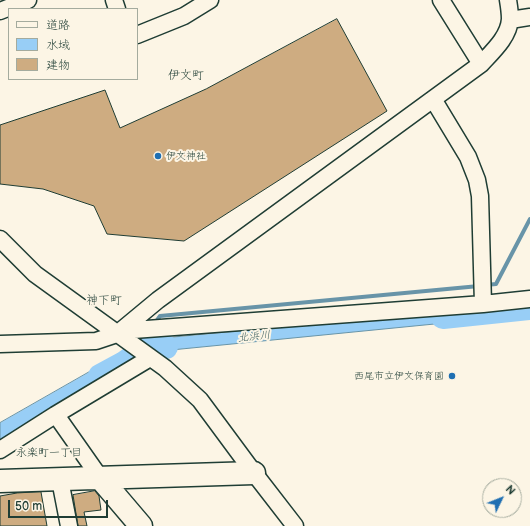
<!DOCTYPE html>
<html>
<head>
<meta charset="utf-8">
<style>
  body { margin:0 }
  #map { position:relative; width:530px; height:526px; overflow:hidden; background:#fcf5e5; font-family:"Balsamiq Sans","Klee One",sans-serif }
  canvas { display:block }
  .legend { position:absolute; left:8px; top:8px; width:130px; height:72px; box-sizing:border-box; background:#fcf5e5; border:1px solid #a4ab9e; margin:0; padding:5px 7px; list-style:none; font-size:12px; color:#1f3d34 }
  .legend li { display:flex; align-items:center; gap:8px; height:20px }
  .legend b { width:20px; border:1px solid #a4ab9e }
  .north { position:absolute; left:482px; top:478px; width:40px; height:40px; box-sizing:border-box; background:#fcf5e5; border:1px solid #a4ab9e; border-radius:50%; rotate:47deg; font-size:11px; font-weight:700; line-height:16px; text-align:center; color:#1f3d34 }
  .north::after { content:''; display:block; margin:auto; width:14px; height:18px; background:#1f6fb2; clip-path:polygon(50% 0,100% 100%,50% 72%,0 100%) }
  .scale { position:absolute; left:8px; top:500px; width:100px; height:18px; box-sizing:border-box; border:2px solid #1f3d34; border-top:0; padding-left:5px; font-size:12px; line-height:14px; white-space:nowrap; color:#1f3d34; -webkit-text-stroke:3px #fcf5e5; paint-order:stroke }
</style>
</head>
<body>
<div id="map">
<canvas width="530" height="526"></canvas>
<ul class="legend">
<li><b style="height:5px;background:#fcf5e5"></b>道路</li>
<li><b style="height:11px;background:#98cef6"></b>水域</li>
<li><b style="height:11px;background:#ceac81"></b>建物</li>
</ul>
<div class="north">N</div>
<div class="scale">50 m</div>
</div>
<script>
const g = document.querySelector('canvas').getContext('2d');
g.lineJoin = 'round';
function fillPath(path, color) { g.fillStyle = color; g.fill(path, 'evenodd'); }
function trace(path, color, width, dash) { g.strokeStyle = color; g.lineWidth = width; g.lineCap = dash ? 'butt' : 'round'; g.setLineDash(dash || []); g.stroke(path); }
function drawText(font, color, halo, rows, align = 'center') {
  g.font = font + ' "Balsamiq Sans","Klee One",sans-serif'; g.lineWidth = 4; g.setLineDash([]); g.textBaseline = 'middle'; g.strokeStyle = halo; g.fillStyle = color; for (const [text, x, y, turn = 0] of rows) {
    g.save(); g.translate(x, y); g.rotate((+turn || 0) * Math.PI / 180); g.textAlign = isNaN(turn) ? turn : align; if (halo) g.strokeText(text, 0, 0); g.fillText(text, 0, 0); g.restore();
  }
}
const water = new Path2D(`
  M530 303V315L487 320V307Z
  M474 309 475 320 151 352 146 340Z
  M121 354 130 361 0 440V423Z`);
fillPath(water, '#98cef6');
trace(water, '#6894a8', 1);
trace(new Path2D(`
  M486 285 496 284 530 219
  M155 323 160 316 479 286
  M124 363 135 349`), '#6894a8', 4);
trace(new Path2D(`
  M443 317 530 308
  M100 376 124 363 144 349 166 347`), '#98cef6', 24);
const building = new Path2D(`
  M337 19 387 111 184 241 107 234 94 206 43 189 0 184V125L105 90 120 128 206 89Z
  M95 491 99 496 101 510 84 512 87 526H78L73 495Z
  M41 492 47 526H0V496L17 493Z`);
fillPath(building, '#ceac81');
trace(building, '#1f3d34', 1);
const street = new Path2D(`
  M114 0 117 9
  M441 0 481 64
  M0 11 28 0
  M510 20 530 17
  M137 35 184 16 210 0
  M433 99 468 157 477 180 480 196 483 304
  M0 239 35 274 165 368 200 400 254 473 295 526
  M120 331 483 304 530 299
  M0 344 96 341 117 334 158 300 481 64C492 52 509 37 510 19 510 13 509 6 508 0
  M56 415 101 479
  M0 450 55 415 150 358 154 360
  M60 480 69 526`);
const secondary = new Path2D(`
  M101 479 141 526
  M0 481 254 473`);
trace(street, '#1f3d34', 19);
trace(secondary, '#1f3d34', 25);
trace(street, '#fcf5e5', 16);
trace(secondary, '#fcf5e5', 22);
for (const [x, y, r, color] of [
  [158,156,4,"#1f6fb2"],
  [452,376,4,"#1f6fb2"]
]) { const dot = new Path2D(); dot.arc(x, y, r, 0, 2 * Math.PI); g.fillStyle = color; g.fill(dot); trace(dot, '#fcf5e5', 1.5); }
drawText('10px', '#1f3d34', '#fcf5e5', [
  ["伊文神社",166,156],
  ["西尾市立伊文保育園",444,376,"right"]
], 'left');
drawText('italic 11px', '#375a5b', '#fcf5e5', [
  ["北浜川",254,337,-6]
]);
drawText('11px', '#1f3d34', '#fcf5e5', [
  ["永楽町一丁目",49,453]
]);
drawText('12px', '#1f3d34', '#fcf5e5', [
  ["伊文町",186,76],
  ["神下町",104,301]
]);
</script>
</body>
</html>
